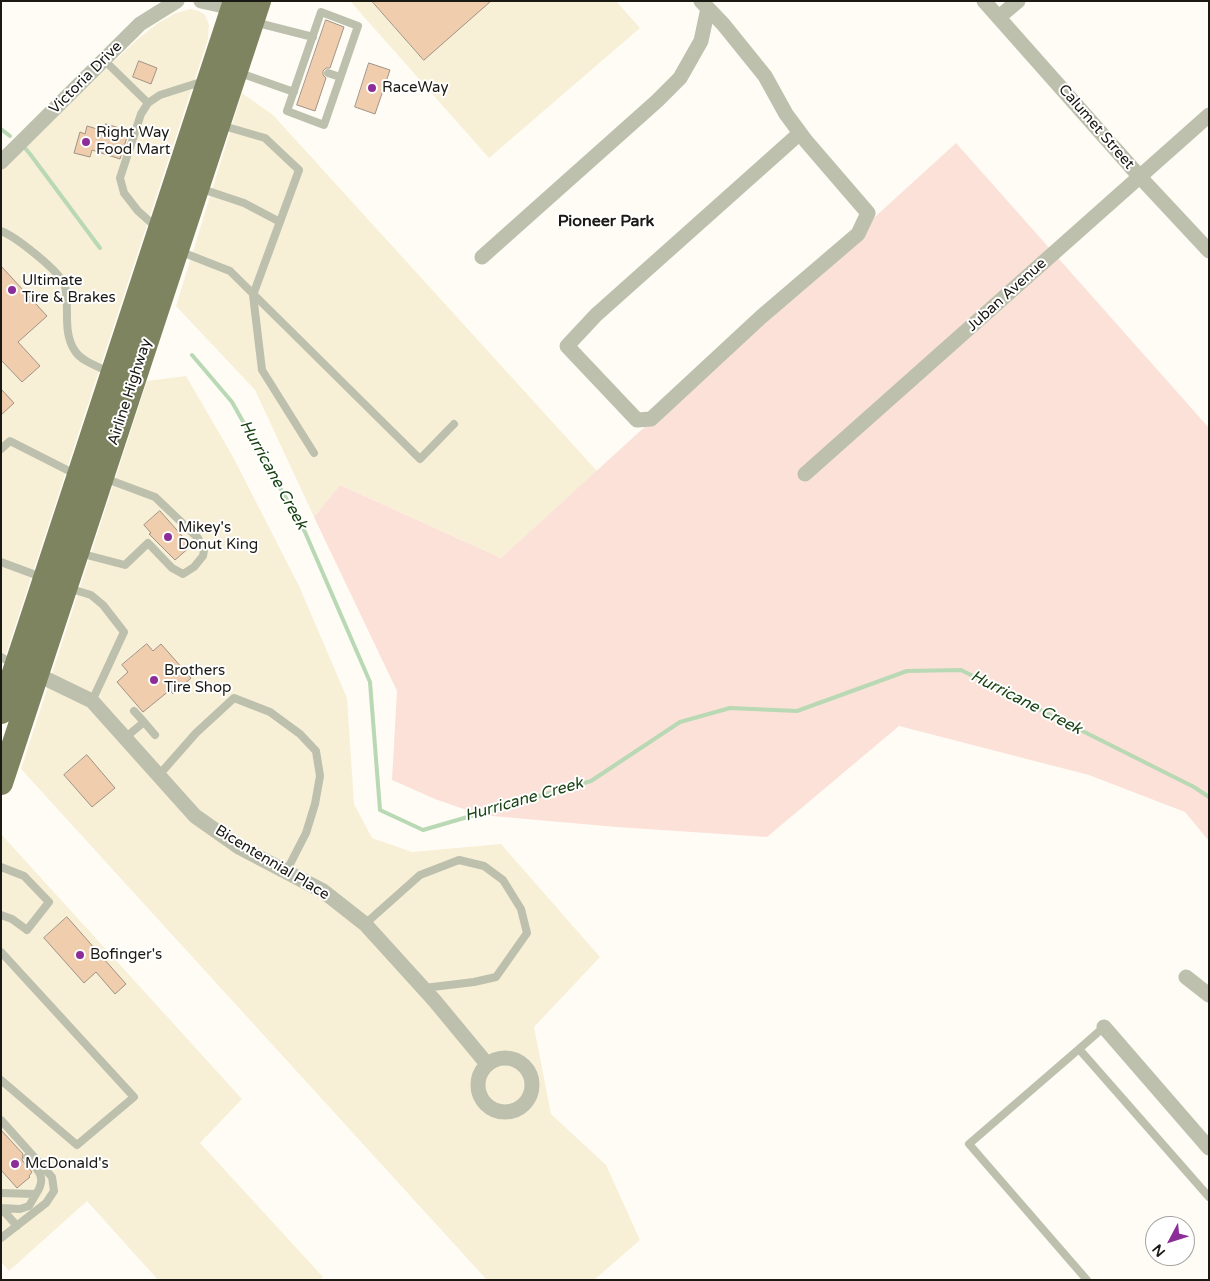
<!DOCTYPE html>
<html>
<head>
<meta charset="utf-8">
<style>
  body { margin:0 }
  #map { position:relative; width:1210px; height:1281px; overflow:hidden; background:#fefcf5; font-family:"Varela Round",sans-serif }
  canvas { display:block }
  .frame { position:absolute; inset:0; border:2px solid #1b1913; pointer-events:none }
  .north { position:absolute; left:1145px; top:1216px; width:50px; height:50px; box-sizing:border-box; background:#fff; border:1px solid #a4a3a1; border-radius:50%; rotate:230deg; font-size:14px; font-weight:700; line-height:20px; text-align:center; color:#1b1913 }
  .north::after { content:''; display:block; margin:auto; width:18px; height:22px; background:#8b2e97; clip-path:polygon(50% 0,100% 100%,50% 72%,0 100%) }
</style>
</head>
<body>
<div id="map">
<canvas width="1210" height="1281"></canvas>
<div class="frame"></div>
<div class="north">N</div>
</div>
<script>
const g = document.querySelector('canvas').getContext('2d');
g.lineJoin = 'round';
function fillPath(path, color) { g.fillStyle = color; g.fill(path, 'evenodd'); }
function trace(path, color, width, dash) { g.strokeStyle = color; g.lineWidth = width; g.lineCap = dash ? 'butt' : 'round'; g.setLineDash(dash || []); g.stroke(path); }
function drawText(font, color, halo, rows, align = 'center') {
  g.font = font + ' "Varela Round",sans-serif'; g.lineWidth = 4; g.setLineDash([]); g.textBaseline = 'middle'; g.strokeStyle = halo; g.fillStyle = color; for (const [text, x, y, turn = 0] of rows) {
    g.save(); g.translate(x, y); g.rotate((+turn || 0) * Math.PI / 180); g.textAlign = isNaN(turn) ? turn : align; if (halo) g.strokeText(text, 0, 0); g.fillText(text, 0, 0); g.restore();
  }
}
fillPath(new Path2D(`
  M350 1H616L640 28 489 158Z
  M190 9 199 11 205 15 209 25 208 39 1 669V166L138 39 158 23 176 13Z
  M242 93 273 115 597 471 501 558 340 485 314 517 255 390 176 306Z
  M186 376 232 455 299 586 347 698 354 804 372 838 412 852 501 844 600 957 534 1027 551 1114 606 1165 640 1240 594 1280H487L21 769 147 381Z
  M1 834 242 1099 200 1143 323 1277 319 1280H158L87 1201 9 1271 1 1262Z`), '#f8efd7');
fillPath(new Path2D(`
  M956 143 1209 428V841L1185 812 1089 775 899 726 767 837 617 827 481 815 435 799 392 780 397 691 314 517 340 485 501 558Z`), '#fbe1d8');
trace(new Path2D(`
  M1 129 10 136
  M25 148 30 154 100 248
  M192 355 232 402 305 532 370 682 380 810 423 830 591 781 680 722 730 708 797 711 907 671 961 670 1194 787 1209 797`), '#b9d8b4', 4);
const building = new Path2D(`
  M372 1H491L424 60Z
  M326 20 344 27 330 68H326L323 71V75L326 78 315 111 297 105Z
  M139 61 157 68 151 84 133 77Z
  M369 63 390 70 375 114 355 107Z
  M106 124 129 131 120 159 92 150 90 157 74 153 80 132 85 134 87 126 104 131Z
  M1 266 47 316 18 342 40 366 22 382 1 360Z
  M1 389 14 403 1 415Z
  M160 511 191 546 175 560 149 534 151 533 144 525Z
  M147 644 153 651 161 644 191 678 173 694 170 690 143 712 117 682 128 672 122 665Z
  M87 755 115 788 92 807 64 775Z
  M67 917 126 984 115 994 96 972 84 983 44 938Z
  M1 1130 23 1154 22 1160 32 1172 29 1176 30 1177 17 1188 1 1170Z`);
fillPath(building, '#f0cdac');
trace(building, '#a09387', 1);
trace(new Path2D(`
  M321 12 358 26 324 125 287 111Z
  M254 22 313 37
  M104 60 148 103
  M237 72 294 92
  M328 73 340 77
  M220 125 265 138 299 170 253 295 262 370 314 453
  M199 188 244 203 280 222
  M156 227 138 211 124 193 120 178 141 114 148 103 160 95 204 81
  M1 231C15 236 61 272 65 286 70 308 62 332 75 351 82 362 100 367 111 373
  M179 251 230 271 420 459 454 424
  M1 449 10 441 75 474
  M79 553 125 565 148 543 172 568 183 574 194 567 203 556 204 550 198 538 155 497 104 478
  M1 562 44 578
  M68 588 91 595 103 605 124 632 92 701
  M1 657 15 665
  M144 722 155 735
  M126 737 144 722 134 711
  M159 775 196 733 234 698 270 712 300 734 316 751 320 776 315 804 306 833 286 872
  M1 867 24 876 49 902 27 930 12 919 1 915
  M365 924 420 875 459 860 484 866 503 880 521 909 527 933 496 977 474 982 424 988
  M1 952 134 1097 77 1145 1 1080
  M1079 1049 1104 1027
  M1 1120 52 1177 54 1191 46 1203 1 1238
  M1 1193 36 1194C47 1178 39 1171 27 1157
  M1 1208 20 1209 29 1206 36 1194
  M1 1208 17 1226
  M1087 1280 969 1144 1079 1049 1209 1197`), '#bcc0ad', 8);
trace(new Path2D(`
  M201 1 233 8
  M701 1 723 24 765 76 786 114 806 141 868 213 858 234 761 317 651 419 637 420 567 346 596 315 800 133
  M984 1 1140 177 1209 251
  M999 17 1018 1
  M1 162 140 24 177 1
  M482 257 657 101 680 78 701 41 708 8
  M805 474 1209 115
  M30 671 92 701 195 816 239 847 323 891 365 924 434 1000 487 1064
  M1186 977 1209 995
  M1104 1027 1209 1148
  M478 1085a27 27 0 1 1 54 0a27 27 0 1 1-54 0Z`), '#bcc0ad', 15);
trace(new Path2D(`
  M1 712 235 1
  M1 783 259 1`), '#7e845f', 24);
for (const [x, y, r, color] of [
  [372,88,5,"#8b2e97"],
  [86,142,5,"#8b2e97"],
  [12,290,5,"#8b2e97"],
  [168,537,5,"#8b2e97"],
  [154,680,5,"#8b2e97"],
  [80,955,5,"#8b2e97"],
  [15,1164,5,"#8b2e97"]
]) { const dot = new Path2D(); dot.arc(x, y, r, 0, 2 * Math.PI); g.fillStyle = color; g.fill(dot); trace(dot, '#fff', 2); }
drawText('15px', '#1b1913', '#fff', [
  ["Victoria Drive",86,78,-45],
  ["Calumet Street",1096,127,49],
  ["Juban Avenue",1007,295,-42],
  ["Airline Highway",130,392,-72],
  ["Bicentennial Place",272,863,31]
]);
drawText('15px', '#1b1913', '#fff', [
  ["RaceWay",382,88],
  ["Right Way",96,133],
  ["Food Mart",96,150],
  ["Ultimate",22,281],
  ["Tire & Brakes",22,298],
  ["Mikey's",178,528],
  ["Donut King",178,545],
  ["Brothers",164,671],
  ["Tire Shop",164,688],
  ["Bofinger's",90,955],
  ["McDonald's",25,1164]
], 'left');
drawText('bold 16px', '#1b1913', '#fff', [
  ["Pioneer Park",606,222]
]);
drawText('italic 16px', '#194313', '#fff', [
  ["Hurricane Creek",273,475,61],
  ["Hurricane Creek",1026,703,27],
  ["Hurricane Creek",524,800,-16]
]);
</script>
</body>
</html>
